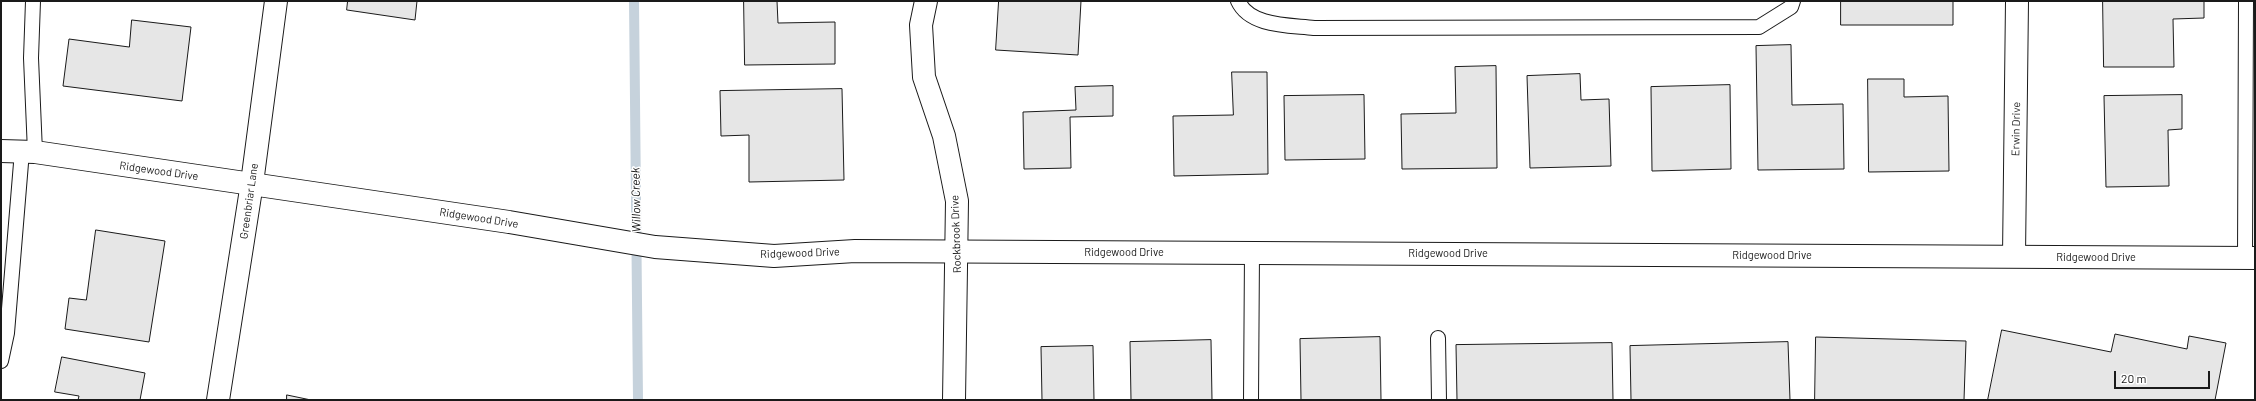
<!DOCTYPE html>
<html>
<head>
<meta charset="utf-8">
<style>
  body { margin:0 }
  #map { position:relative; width:2256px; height:401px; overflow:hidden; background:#fff; font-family:Barlow,sans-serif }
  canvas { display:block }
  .frame { position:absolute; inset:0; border:2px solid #1a1a1a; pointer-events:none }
  .scale { position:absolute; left:2114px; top:371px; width:96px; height:18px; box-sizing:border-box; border:2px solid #1a1a1a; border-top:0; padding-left:5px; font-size:12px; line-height:14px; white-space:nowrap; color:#1a1a1a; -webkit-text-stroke:3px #fff; paint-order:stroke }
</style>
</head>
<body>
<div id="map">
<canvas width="2256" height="401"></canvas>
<div class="frame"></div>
<div class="scale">20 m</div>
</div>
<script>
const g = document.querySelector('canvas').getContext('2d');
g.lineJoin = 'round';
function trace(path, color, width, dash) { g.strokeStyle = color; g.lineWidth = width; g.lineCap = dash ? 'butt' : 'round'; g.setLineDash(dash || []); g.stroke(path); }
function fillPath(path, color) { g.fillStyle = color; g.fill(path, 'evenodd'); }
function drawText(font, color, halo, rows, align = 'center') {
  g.font = font + ' Barlow,sans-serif'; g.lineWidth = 3; g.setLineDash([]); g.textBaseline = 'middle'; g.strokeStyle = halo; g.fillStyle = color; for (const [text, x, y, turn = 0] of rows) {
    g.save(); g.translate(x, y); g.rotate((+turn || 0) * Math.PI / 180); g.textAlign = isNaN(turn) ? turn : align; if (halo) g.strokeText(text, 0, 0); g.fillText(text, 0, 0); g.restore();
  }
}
trace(new Path2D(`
  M634 1 638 400`), '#c6d2dc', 10);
const building = new Path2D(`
  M348 1H417L415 20 347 10Z
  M744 1H777L778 23 835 22V64L745 65Z
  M999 1H1081L1078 55 996 50Z
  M1841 1H1953V25H1841Z
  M2103 1H2204V18L2173 19 2174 67H2104Z
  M132 20 191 27 182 101 63 86 69 39 129 47Z
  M1791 45 1792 105 1843 104 1844 169 1758 170 1756 46Z
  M1496 66 1497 168 1402 169 1401 114 1456 113 1455 67Z
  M1232 72H1267L1268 174 1174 176 1173 116 1233 115Z
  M1580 74 1581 100 1609 99 1611 166 1530 168 1527 76Z
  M1868 79H1904V97L1948 96 1949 171 1869 172Z
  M1730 85 1731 169 1652 171 1651 87Z
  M1113 86V116L1070 117 1071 168 1024 169 1023 112 1076 110 1075 87Z
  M842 89 844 180 749 182V135L721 136 720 91Z
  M1364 95 1365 159 1285 160 1284 96Z
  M2182 95V129L2168 130 2169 186 2106 187 2104 96Z
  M96 230 165 241 149 342 65 329 69 298 86 300Z
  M2002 330 2111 352 2115 334 2187 349 2189 336 2226 343 2215 400H1988Z
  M1380 337 1381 400H1301L1300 339Z
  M1816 337 1966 341 1964 400H1815Z
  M1211 340 1212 400H1131L1130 342Z
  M1788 342 1790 400H1631L1630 346Z
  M1612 343 1613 400H1457L1456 345Z
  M1093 346 1094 400H1042L1041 347Z
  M62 357 145 373 140 400H78L79 396 55 392Z
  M287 395 311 400H287Z`);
fillPath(building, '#e6e6e6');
trace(building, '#1a1a1a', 1);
const service = new Path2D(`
  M33 1 31 58 35 152
  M1238 1C1250 27 1290 25 1314 28L1759 27 1791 7 1793 1
  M2245 257 2246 1
  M1438 338 1439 400
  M1 361 7 333 22 151
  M1251 400 1252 252`);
const minor = new Path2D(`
  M926 1 921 25 924 77 944 136 957 201 954 400
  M2014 256 2017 1
  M218 400 252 183 276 1`);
const tertiary = new Path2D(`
  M1 151 35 152 509 222 655 247 774 256 855 251 2255 258`);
trace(service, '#1a1a1a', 16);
trace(minor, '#1a1a1a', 24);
trace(tertiary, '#1a1a1a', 24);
trace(service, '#fff', 14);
trace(minor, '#fff', 22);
trace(tertiary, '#fff', 22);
drawText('11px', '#1a1a1a', '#fff', [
  ["Erwin Drive",2016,129,-89],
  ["Ridgewood Drive",159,171,8],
  ["Greenbriar Lane",249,201,-82],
  ["Ridgewood Drive",479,218,9],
  ["Rockbrook Drive",956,234,-92],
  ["Ridgewood Drive",1124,252],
  ["Ridgewood Drive",800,253,-2],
  ["Ridgewood Drive",1448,253],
  ["Ridgewood Drive",1772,255],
  ["Ridgewood Drive",2096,257]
]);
drawText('italic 12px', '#1a1a1a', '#fff', [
  ["Willow Creek",636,200,-91]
]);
</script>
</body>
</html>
